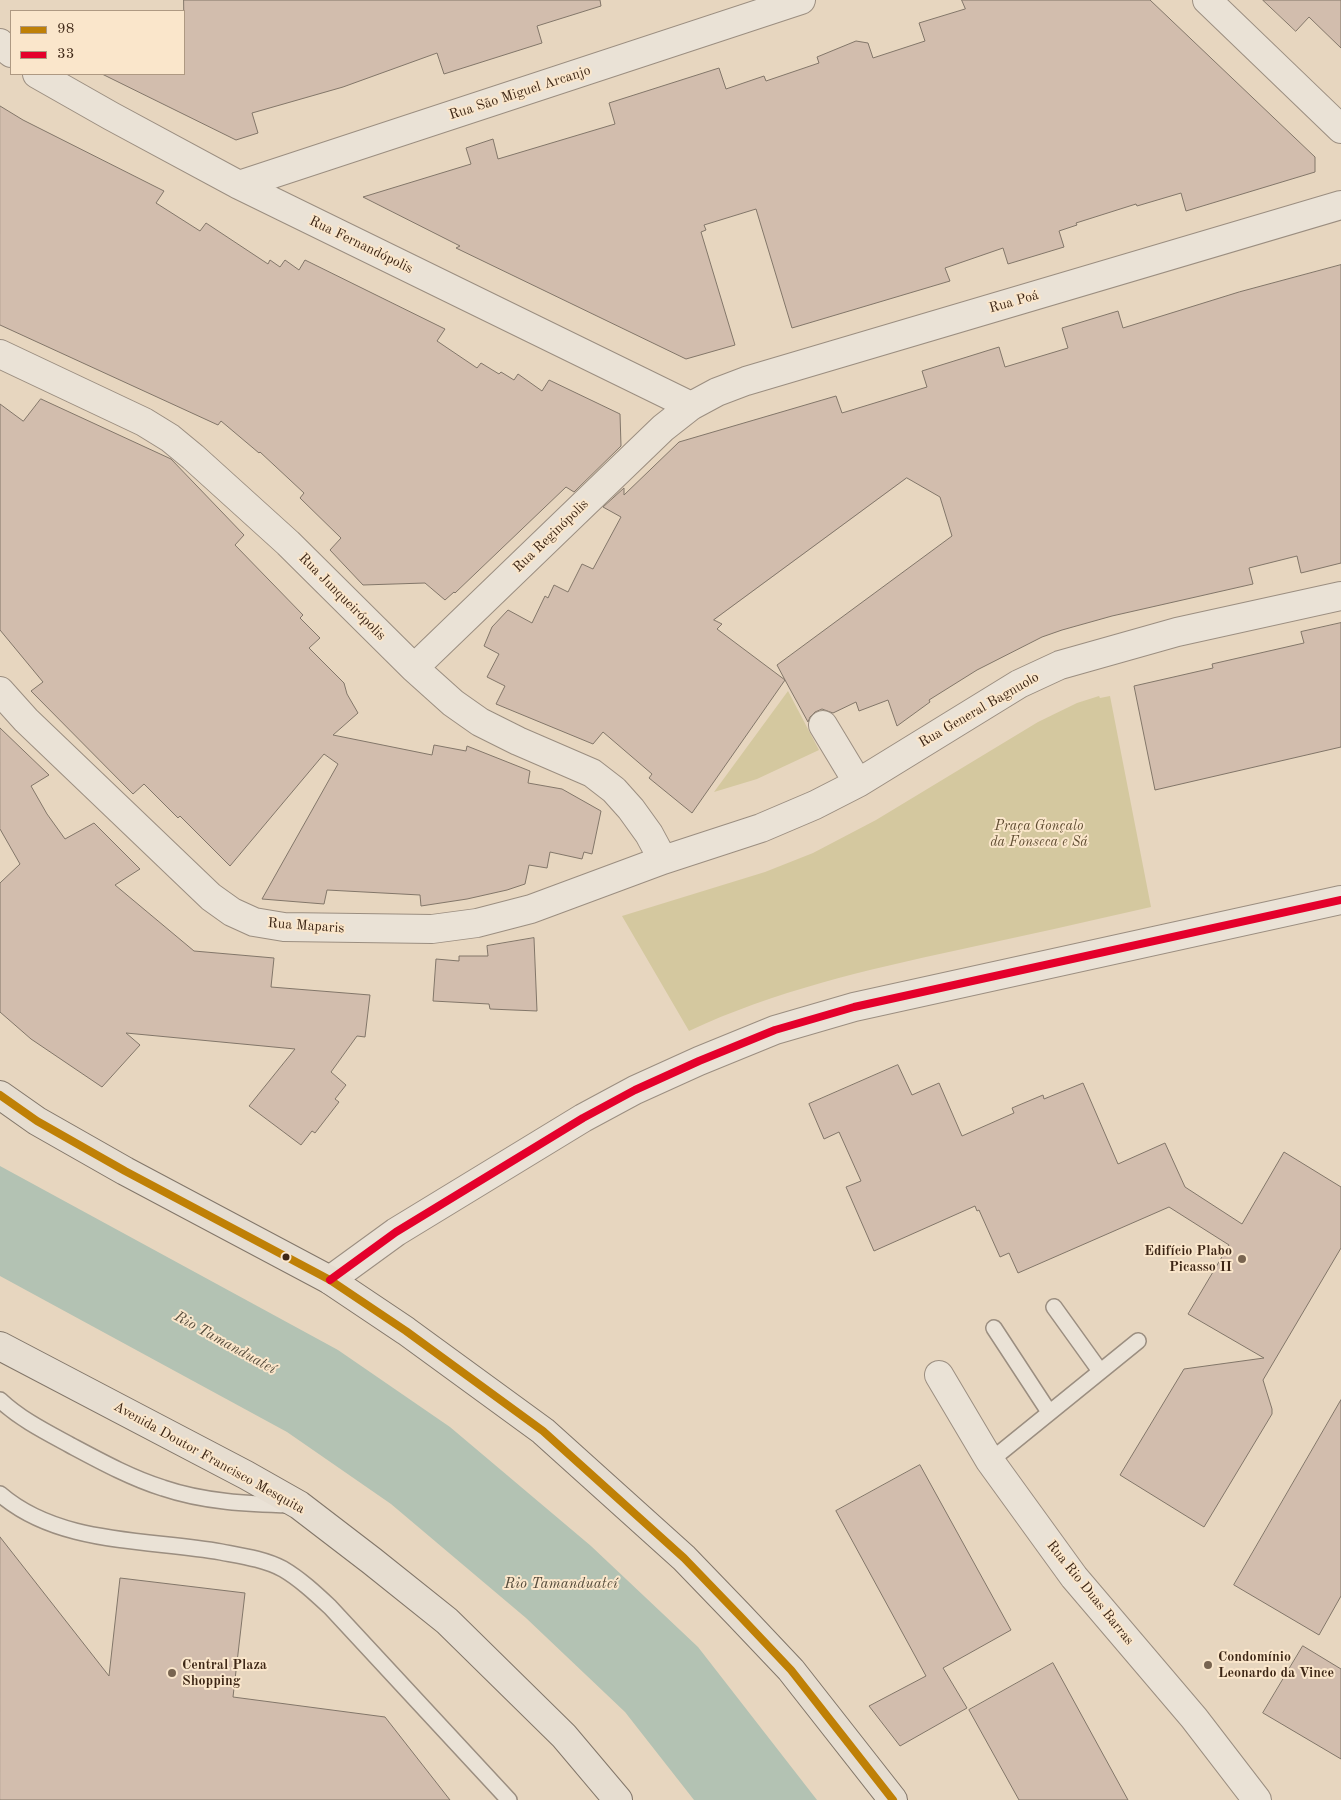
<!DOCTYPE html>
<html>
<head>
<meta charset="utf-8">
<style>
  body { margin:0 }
  #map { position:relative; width:1341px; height:1800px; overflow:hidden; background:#e7d6bf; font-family:"Old Standard TT",serif }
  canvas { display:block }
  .legend { position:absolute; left:10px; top:10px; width:175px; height:65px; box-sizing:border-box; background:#fae6cb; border:1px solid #ae9982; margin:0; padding:6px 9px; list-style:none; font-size:15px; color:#3d2615 }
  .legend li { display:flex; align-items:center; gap:10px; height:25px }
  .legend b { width:25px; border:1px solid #ae9982 }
</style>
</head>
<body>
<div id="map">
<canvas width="1341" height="1800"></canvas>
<ul class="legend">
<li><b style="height:6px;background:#bf8006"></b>98</li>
<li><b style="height:6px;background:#e4002b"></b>33</li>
</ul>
</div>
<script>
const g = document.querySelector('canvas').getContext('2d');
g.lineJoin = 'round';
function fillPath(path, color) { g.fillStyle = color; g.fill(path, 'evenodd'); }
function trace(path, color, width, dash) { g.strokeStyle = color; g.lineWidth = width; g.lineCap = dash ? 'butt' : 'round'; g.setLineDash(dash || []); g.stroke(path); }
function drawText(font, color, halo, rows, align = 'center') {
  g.font = font + ' "Old Standard TT",serif'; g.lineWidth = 4; g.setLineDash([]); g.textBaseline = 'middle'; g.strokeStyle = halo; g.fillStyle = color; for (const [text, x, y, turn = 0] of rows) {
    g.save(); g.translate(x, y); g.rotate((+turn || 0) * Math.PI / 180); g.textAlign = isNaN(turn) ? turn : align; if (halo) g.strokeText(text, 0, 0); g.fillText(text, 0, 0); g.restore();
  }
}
fillPath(new Path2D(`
  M788 691 819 750 757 779 714 792Z
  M1099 696 1100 698 1110 696 1151 907C1086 922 1022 936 958 950 866 970 774 991 689 1031L622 916 765 872 813 853 876 820 1038 722 1077 703Z`), '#d4c89f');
fillPath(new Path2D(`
  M0 1166 338 1350 450 1427 591 1546 698 1647 817 1800H694L625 1712 526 1618 391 1504 287 1432 0 1276Z`), '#b3c2b3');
const building = new Path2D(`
  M184 0H600L601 6 537 26 542 43 444 74 437 53 343 87 252 113 258 133 236 140 102 74H184Z
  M962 0H1150L1315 157V172L1186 211 1181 193 1137 206 1136 204 1076 223 1077 225 1059 231 1064 247 1008 264 1003 248 945 268 950 281 792 328 756 209 704 225 706 230 701 232 735 345 686 359 456 248 460 246 363 197 471 164 466 148 493 139 498 159 615 124 609 103 719 68 726 89 764 76 766 81 819 63 817 57 856 41 868 43 873 58 925 41 919 23 965 9Z
  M1263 0H1341V48L1309 17 1296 31Z
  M0 106 23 120 164 191 156 203 200 231 206 223 268 264 270 260 280 267 285 260 299 270 305 260 445 329 437 341 477 368 481 363 499 374 501 372 514 380 518 374 542 391 549 380 620 414 621 446 574 492 566 487 455 593 454 592 445 600 425 583 363 585 330 550 341 538 300 498 304 493 260 452 259 453 221 421 218 425 0 325Z
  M1341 265V563L1301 573 1297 556 1249 568 1253 584 1112 616 1062 630 1042 637 977 670 929 700 930 702 897 726 888 700 859 711 856 702 833 713 822 709 815 712 810 717 808 722 785 680 692 813 649 778 652 774 603 732 593 744 496 704 505 686 487 677 499 654 484 646 492 627 508 610 532 623 545 596 548 598 554 585 568 592 582 564 593 569 621 517 603 507 624 488V495L679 442 836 396 842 413 927 387 922 371 999 347 1005 367 1068 348 1062 328 1118 311 1123 328 1239 292ZM907 478 940 497 952 536 777 665 785 680 717 629 722 624 714 620Z
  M41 399 171 459 244 535 235 545 303 615 300 618 320 638 309 648 344 683 347 694 358 713 333 735 432 755 434 745 466 751 467 746 530 771 528 783 562 789 601 811 592 854 584 852 582 859 550 852 547 868 529 865 525 884 507 890 467 899 421 906 420 895 327 890 324 904 262 899 338 764 324 754 230 866 180 816 178 818 144 784 133 794 31 691 43 682 0 630V404L23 421Z
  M1341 623V747L1155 790 1134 686 1213 668 1212 664 1304 643 1301 632Z
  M0 728 49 775 31 786 47 814 65 839 94 823 140 869 115 885 194 951 274 958 271 987 370 995 365 1037 357 1036 331 1072 346 1085 335 1099 339 1102 315 1133 312 1131 301 1145 249 1106 295 1049 126 1033 140 1045 102 1087 31 1039 0 1012V883L20 864 0 829Z
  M534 938 537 1011 490 1009 489 1004 433 1001 436 959 459 961V956H488L487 946Z
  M898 1065 912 1095 939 1083 962 1136 1014 1113 1012 1108 1043 1095 1044 1099 1083 1083 1118 1164 1165 1143 1185 1187 1242 1224 1284 1152 1341 1187V1248L1263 1380 1272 1409V1414L1204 1527 1120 1475 1184 1369 1264 1358 1188 1314 1229 1245 1169 1207 1018 1273 1009 1253 1000 1257 979 1210 977 1211 975 1206 874 1251 846 1187 861 1181 839 1132 824 1139 809 1104Z
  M1341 1400V1596L1319 1635 1234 1585Z
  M920 1465 1011 1630 943 1668 967 1708 900 1746 869 1706 926 1676 836 1511Z
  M0 1537 109 1676 120 1578 245 1593 233 1697 385 1717 450 1800H0Z
  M1303 1646 1341 1669V1759L1263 1713Z
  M1053 1663 1128 1800H1019L969 1710Z`);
fillPath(building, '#d2bdad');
trace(building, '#827669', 1);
const lane = new Path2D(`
  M1054 1307 1100 1371
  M994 1328 1049 1412
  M0 1400C20 1419 46 1432 70 1445 100 1461 131 1478 163 1488 204 1502 248 1504 291 1505
  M990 1461 1138 1341
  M0 1494C59 1545 147 1539 221 1552 242 1556 264 1559 283 1569 300 1579 315 1593 330 1607L509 1800`);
const street = new Path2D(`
  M1207 0 1341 129
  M0 43 11 53
  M37 74 111 116 239 185 691 406
  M239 185 801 0
  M0 354 144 422 170 438 193 457 288 543 414 668 453 703 480 722 518 741 592 773 614 790 631 809 649 834 663 860
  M414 668 663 428 691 406 717 392 746 381 1341 205
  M0 691 26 720 211 897 232 912 254 922 284 927 432 929 477 923 531 909 663 860 761 828 815 805 858 783 1019 684 1060 665 1177 632 1341 596
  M823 725 858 783
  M330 1280 396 1232 583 1118 635 1090 699 1061 775 1030 854 1007 1341 900
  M939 1375 990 1461 1074 1577 1194 1718 1257 1800`);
const highway = new Path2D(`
  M0 1095 37 1121 125 1171 330 1280 406 1331 543 1431 684 1558 738 1614 791 1670 893 1800
  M0 1346 246 1475 299 1505 372 1561 447 1621 564 1736 618 1800`);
trace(lane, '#9b8e80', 18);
trace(street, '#9b8e80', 30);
trace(highway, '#827669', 30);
trace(lane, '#eae2d6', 15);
trace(street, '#eae2d6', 28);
trace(highway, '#e6ddd0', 28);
trace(new Path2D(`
  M0 1095 37 1121 125 1171 330 1280 406 1331 543 1431 684 1558 738 1614 791 1670 893 1800`), '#bf8006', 8);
trace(new Path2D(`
  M330 1280 396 1232 583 1118 635 1090 699 1061 775 1030 854 1007 1341 900`), '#e4002b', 8);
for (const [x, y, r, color] of [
  [286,1257,4.5,"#3d2615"],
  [1242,1259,5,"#786450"],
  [1208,1665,5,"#786450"],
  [172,1673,5,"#786450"]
]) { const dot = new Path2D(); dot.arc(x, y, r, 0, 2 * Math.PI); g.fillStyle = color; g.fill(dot); trace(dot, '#fae6cb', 2); }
drawText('14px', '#3d2615', '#fae6cb', [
  ["Rua São Miguel Arcanjo",520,93,-18],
  ["Rua Fernandópolis",361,245,26],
  ["Rua Poá",1014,302,-16],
  ["Rua Reginópolis",551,536,-44],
  ["Rua Junqueirópolis",342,597,45],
  ["Rua General Bagnuolo",979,710,-30],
  ["Rua Maparis",306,926,4],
  ["Avenida Doutor Francisco Mesquita",209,1458,29],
  ["Rua Rio Duas Barras",1090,1593,51]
]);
drawText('italic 14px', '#5f4c31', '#fae6cb', [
  ["Praça Gonçalo",1039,826],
  ["da Fonseca e Sá",1039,842]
]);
drawText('bold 14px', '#3d2615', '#fae6cb', [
  ["Edifício Plabo",1232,1251,"right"],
  ["Picasso II",1232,1267,"right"],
  ["Condomínio",1218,1657],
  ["Leonardo da Vince",1218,1673],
  ["Central Plaza",182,1665],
  ["Shopping",182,1681]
], 'left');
drawText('italic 15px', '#554b3b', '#fae6cb', [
  ["Rio Tamanduateí",225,1343,29],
  ["Rio Tamanduateí",561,1584]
]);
</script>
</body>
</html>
